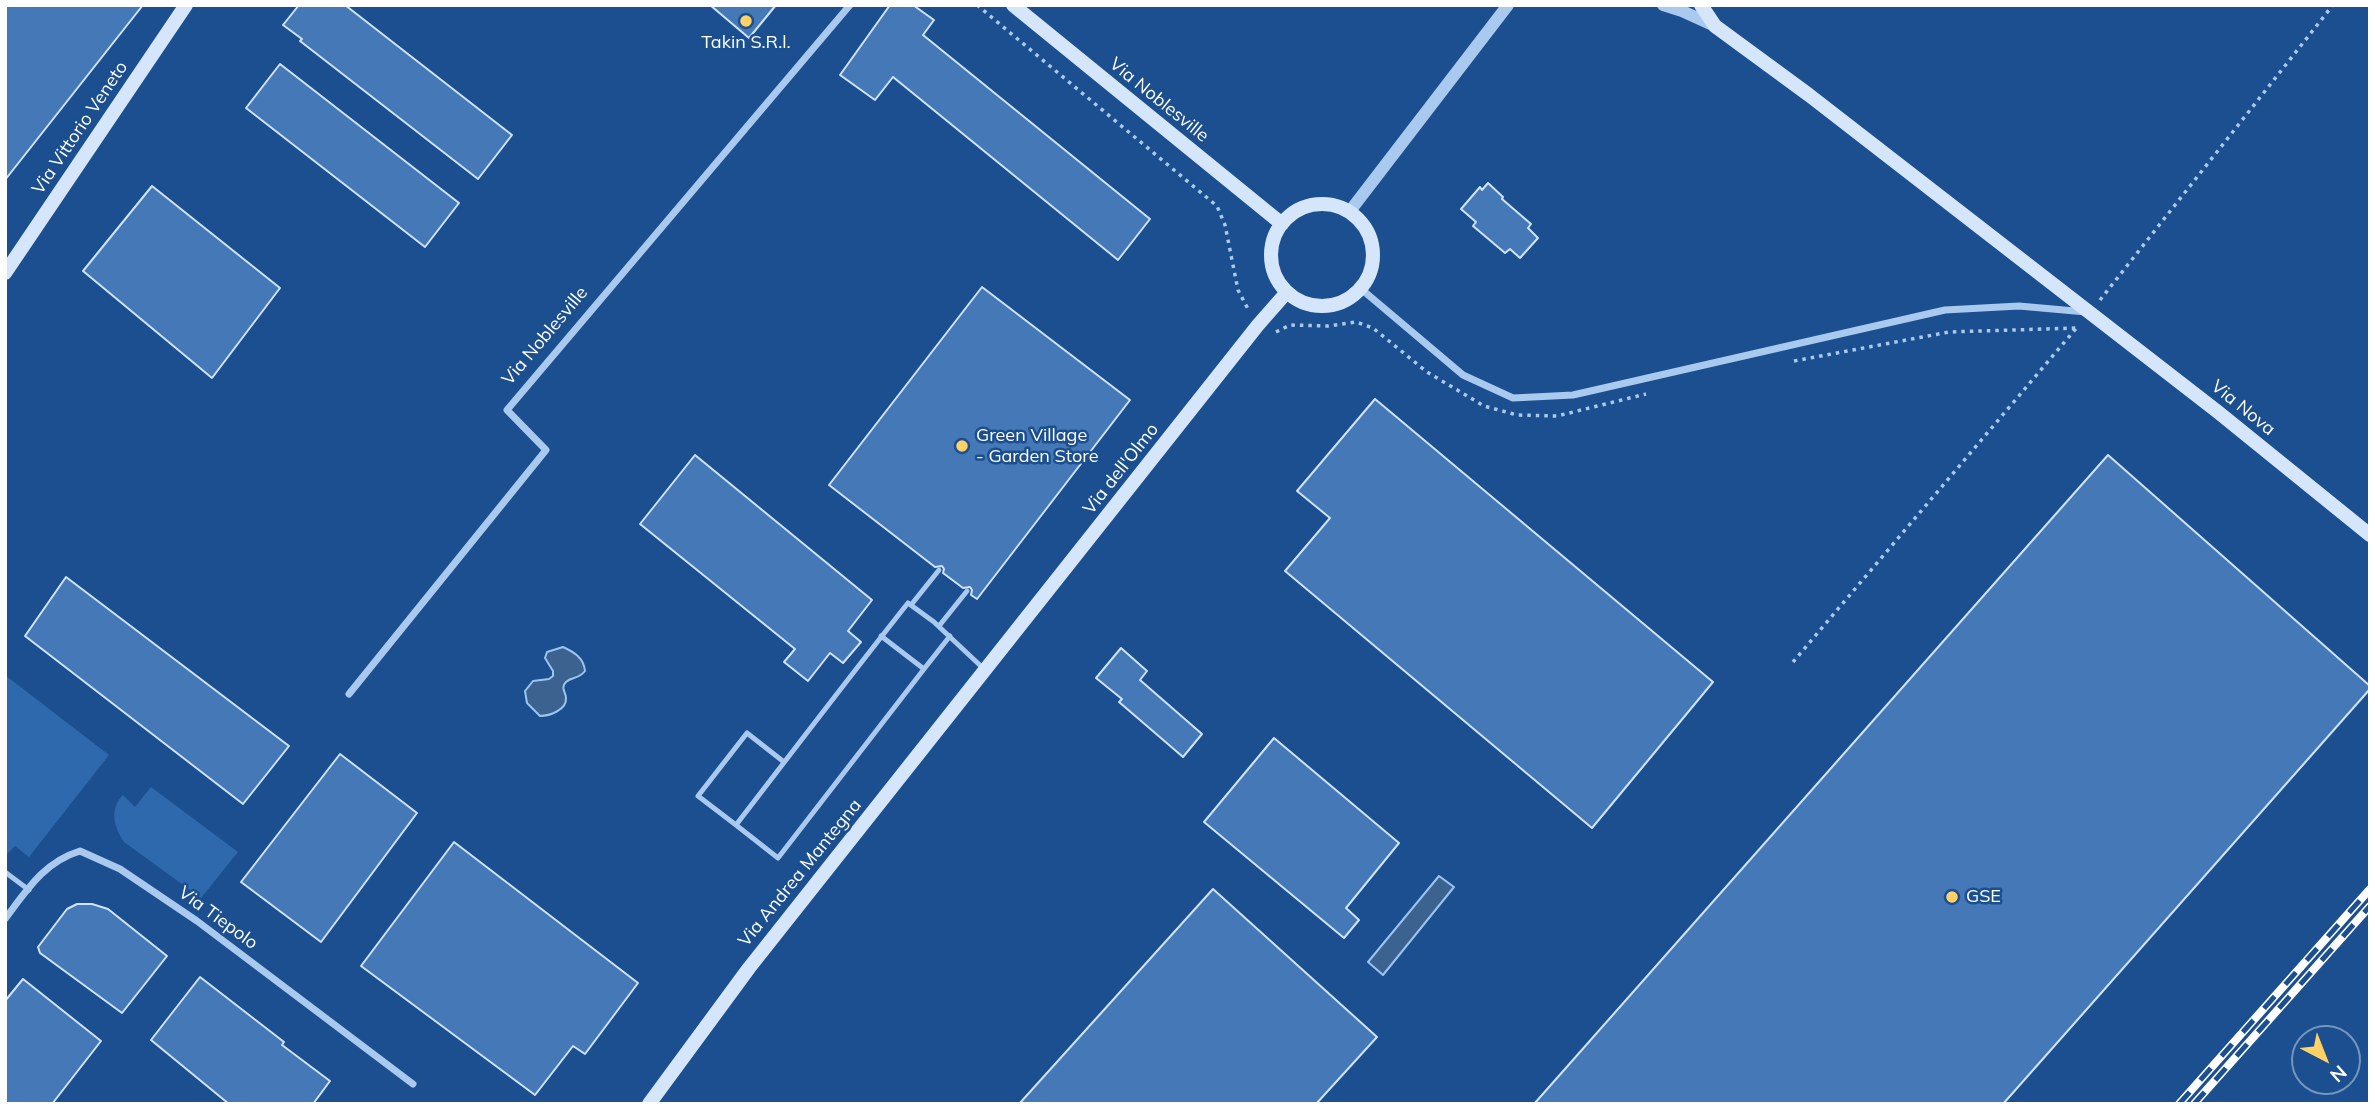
<!DOCTYPE html>
<html>
<head>
<meta charset="utf-8">
<style>
  body { margin:0 }
  #map { position:relative; width:2375px; height:1109px; overflow:hidden; background:#1b4f8f; font-family:Mulish,sans-serif }
  canvas { display:block }
  .frame { position:absolute; inset:0; border:7px solid #fff; pointer-events:none }
  .north { position:absolute; left:2291px; top:1025px; width:70px; height:70px; box-sizing:border-box; background:#1b4f8f; border:2px solid #7695bc; border-radius:50%; rotate:138deg; font-size:19px; font-weight:700; line-height:28px; text-align:center; color:#fff }
  .north::after { content:''; display:block; margin:auto; width:24px; height:32px; background:#ffd166; clip-path:polygon(50% 0,100% 100%,50% 72%,0 100%) }
</style>
</head>
<body>
<div id="map">
<canvas width="2375" height="1109"></canvas>
<div class="frame"></div>
<div class="north">N</div>
</div>
<script>
const g = document.querySelector('canvas').getContext('2d');
g.lineJoin = 'round';
function fillPath(path, color) { g.fillStyle = color; g.fill(path, 'evenodd'); }
function trace(path, color, width, dash) { g.strokeStyle = color; g.lineWidth = width; g.lineCap = dash ? 'butt' : 'round'; g.setLineDash(dash || []); g.stroke(path); }
function drawText(font, color, halo, rows, align = 'center') {
  g.font = font + ' Mulish,sans-serif'; g.lineWidth = 5; g.setLineDash([]); g.textBaseline = 'middle'; g.strokeStyle = halo; g.fillStyle = color; for (const [text, x, y, turn = 0] of rows) {
    g.save(); g.translate(x, y); g.rotate((+turn || 0) * Math.PI / 180); g.textAlign = isNaN(turn) ? turn : align; if (halo) g.strokeText(text, 0, 0); g.fillText(text, 0, 0); g.restore();
  }
}
fillPath(new Path2D(`
  M5 675 109 755 29 857 15 846 5 856Z
  M151 787 238 852 201 898 124 842C114 827 109 809 123 795L135 807Z`), '#2e69ad');
const water = new Path2D(`
  M563 647C574 652 584 658 585 671 578 680 572 676 566 682 560 688 566 692 566 698 567 710 549 716 540 716L527 703 525 691 533 681 549 679 553 676V671L545 658 547 652Z
  M1439 876 1454 887 1383 975 1368 962Z`);
fillPath(water, '#3c6290');
trace(water, '#9cc4f0', 2);
const building = new Path2D(`
  M5 5H143L5 180Z
  M299 5H345L512 135 478 179 300 41 302 39 283 25Z
  M710 5H776L749 38Z
  M890 5H913L934 20 923 35 1150 219 1118 260 893 77 875 100 840 75Z
  M280 64 459 203 425 247 246 108Z
  M1488 183 1503 197 1502 199 1531 224 1528 228 1538 238 1520 258 1510 249 1505 253 1473 226 1476 222 1461 209 1480 187 1482 190Z
  M152 186 280 288 212 378 83 271Z
  M982 287 1130 400 977 599 971 595 972 590 970 587 963 588 943 573 944 569 942 566 935 567 829 485Z
  M1375 399 1713 682 1592 828 1285 571 1330 518 1297 491Z
  M695 455 872 600 848 631 861 642 843 663 830 653 808 681 784 662 795 649 640 524Z
  M2108 455 2370 686V689L2003 1104H1534Z
  M66 577 289 746 243 804 25 636Z
  M1121 648 1147 671 1140 680 1202 734 1183 757 1119 702 1122 699 1096 678Z
  M1274 738 1399 843 1346 908 1359 920 1344 938 1204 822Z
  M340 754 417 813 321 942 241 882Z
  M454 842 638 983 585 1054 573 1046 535 1095 361 966Z
  M1213 889 1377 1037 1316 1104H1019Z
  M77 904H92L108 909 167 956 122 1013 40 953 38 947 67 909Z
  M200 977 284 1042 282 1045 330 1081 313 1104H229L151 1040Z
  M23 979 101 1041 52 1104H5V1001Z`);
fillPath(building, '#4478b7');
trace(building, '#cfe3fa', 2);
trace(new Path2D(`
  M977 5 1217 206 1225 225 1238 290 1248 309
  M2100 300 2333 5
  M1276 332 1290 325 1328 326 1356 322 1373 328 1427 372 1484 406 1517 415 1557 416 1646 394
  M1794 361 1949 332 2076 328
  M1793 662 2079 325`), '#a9c9ee', 3.5, [3.5, 5]);
trace(new Path2D(`
  M911 605 939 570
  M939 626 967 591
  M881 636 924 669 778 858 736 825C793 751 850 676 908 603L934 622 984 669
  M924 669 950 636
  M736 825 698 796 747 733 784 762
  M5 872 29 890`), '#a9c9ee', 5);
trace(new Path2D(`
  M1360 288 1463 375 1513 398 1573 395 1945 310 2019 306 2086 312
  M349 694 546 450 507 410 850 5
  M5 919C27 890 44 862 80 851L120 869 197 921 413 1084`), '#a9c9ee', 7);
trace(new Path2D(`
  M1663 5 1682 11 1715 26
  M1350 211 1508 5`), '#a9c9ee', 12);
trace(new Path2D(`
  M1013 5 1282 224
  M1701 5 1715 26 1809 95 2218 412 2370 535
  M1271 255a51 51 0 1 1 102 0a51 51 0 1 1-102 0Z
  M5 273 186 5
  M649 1104 749 968 1258 325 1287 292`), '#d6e6fa', 14);
const rail = new Path2D(`
  M2179 1104 2370 889
  M2194 1104 2370 906`);
trace(rail, '#fff', 8);
trace(rail, '#1b4f8f', 5, [16]);
for (const [x, y, r, color] of [
  [746,21,7,"#ffd166"],
  [962,446,7,"#ffd166"],
  [1952,897,7,"#ffd166"]
]) { const dot = new Path2D(); dot.arc(x, y, r, 0, 2 * Math.PI); g.fillStyle = color; g.fill(dot); trace(dot, '#1b4f8f', 2.5); }
drawText('18px', '#fff', '#1b4f8f', [
  ["Takin S.R.l.",746,43,"center"],
  ["Green Village",976,436],
  ["- Garden Store",976,457],
  ["GSE",1966,897]
], 'left');
drawText('18px', '#fff', '#1b4f8f', [
  ["Via Noblesville",1159,100,39],
  ["Via Vittorio Veneto",80,128,-56],
  ["Via Noblesville",545,336,-50],
  ["Via Nova",2243,408,39],
  ["Via dell'Olmo",1121,469,-52],
  ["Via Andrea Mantegna",800,873,-51],
  ["Via Tiepolo",218,918,36]
]);
</script>
</body>
</html>
